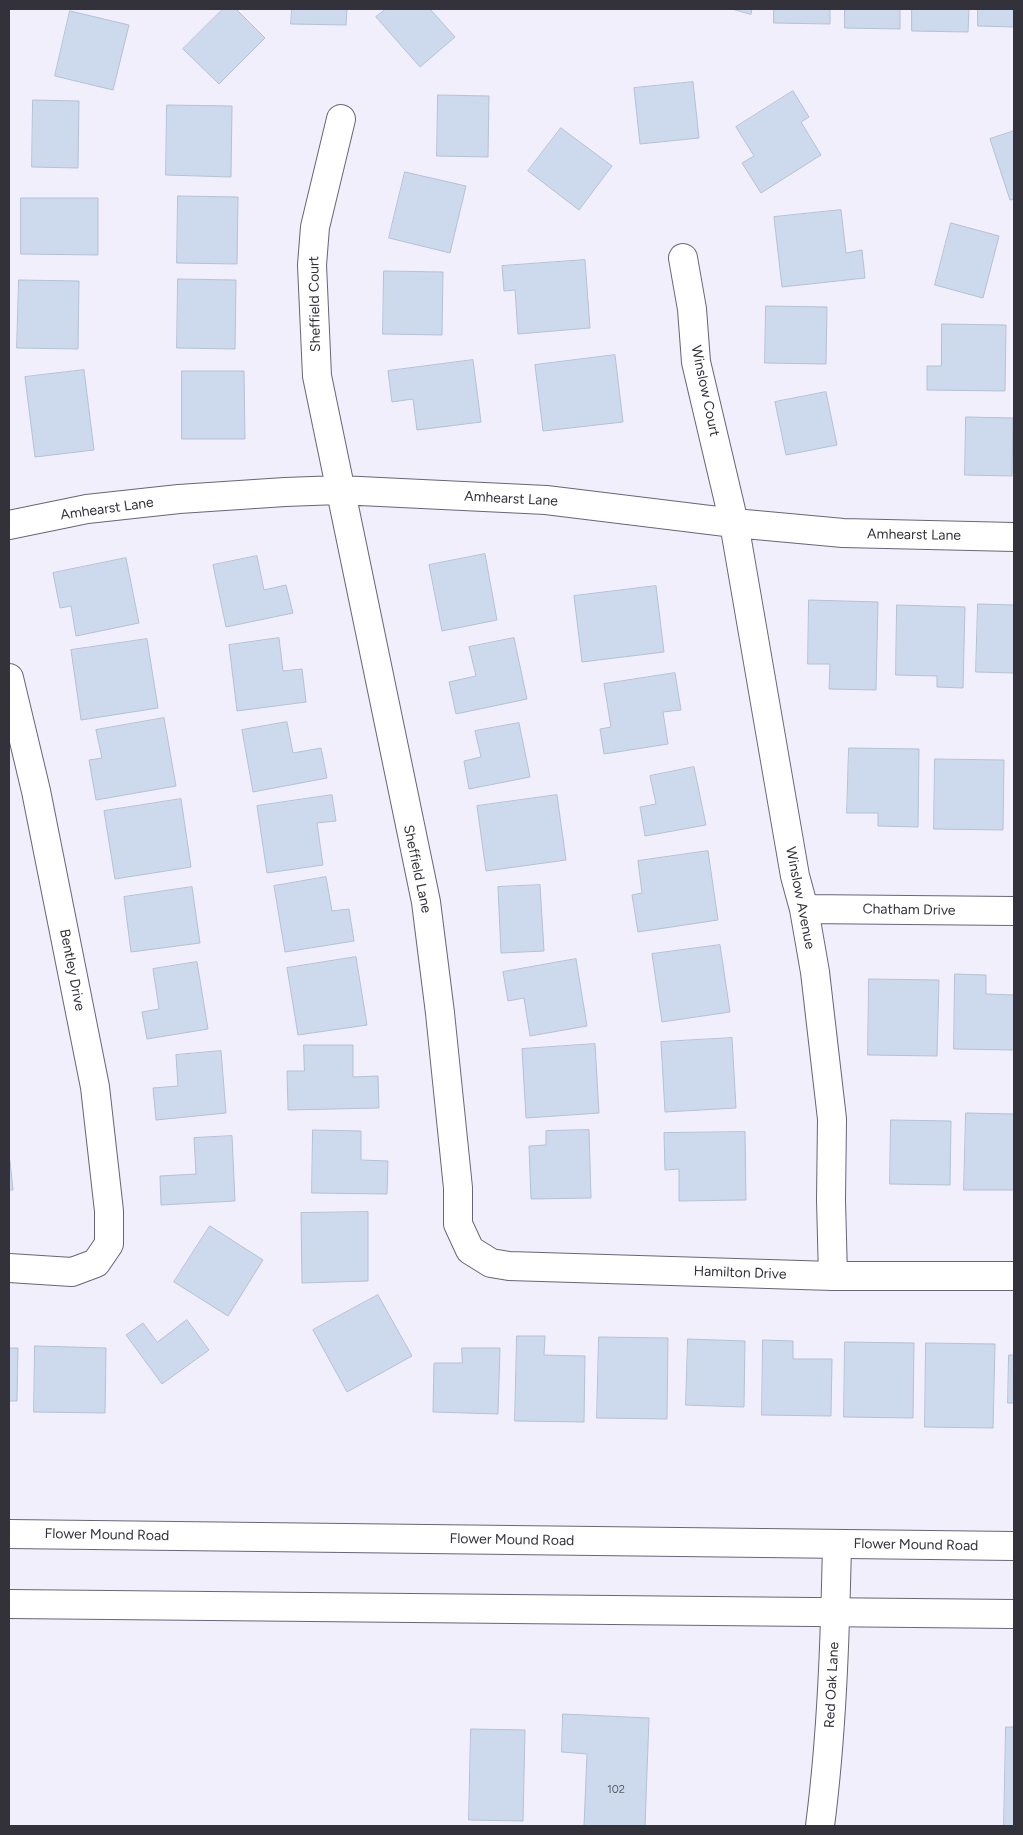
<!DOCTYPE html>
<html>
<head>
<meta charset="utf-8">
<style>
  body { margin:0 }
  #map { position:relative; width:1023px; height:1835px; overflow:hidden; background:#f1effc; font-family:Figtree,sans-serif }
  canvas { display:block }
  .frame { position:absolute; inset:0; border:10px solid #33323a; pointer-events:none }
</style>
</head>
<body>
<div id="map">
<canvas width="1023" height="1835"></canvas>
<div class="frame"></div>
</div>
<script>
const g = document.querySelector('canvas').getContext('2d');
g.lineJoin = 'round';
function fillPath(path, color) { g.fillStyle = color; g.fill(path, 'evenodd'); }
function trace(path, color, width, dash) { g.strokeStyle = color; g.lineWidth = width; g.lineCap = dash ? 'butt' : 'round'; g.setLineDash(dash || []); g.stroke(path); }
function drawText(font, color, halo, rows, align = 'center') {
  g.font = font + ' Figtree,sans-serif'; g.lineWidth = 4; g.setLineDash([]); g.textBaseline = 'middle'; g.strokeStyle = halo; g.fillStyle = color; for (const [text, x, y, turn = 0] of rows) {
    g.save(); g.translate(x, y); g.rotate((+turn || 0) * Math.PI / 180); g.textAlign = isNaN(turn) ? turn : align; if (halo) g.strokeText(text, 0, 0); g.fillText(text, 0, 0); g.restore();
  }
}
const building = new Path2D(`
  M223 9H236L265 38 219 84 183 49Z
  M292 9H347L346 25 291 24Z
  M386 9H430L455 37 420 67 376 17Z
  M732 9H752L751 14Z
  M774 9H830V24L774 23Z
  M845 9H900V29L845 28Z
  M912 9H969L968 32 912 31Z
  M978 9H1014V27L978 26Z
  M70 11 129 25 113 90 55 76Z
  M693 82 699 138 640 144 634 88Z
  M793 91 809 117 801 122 821 155 761 193 742 163 754 156 736 127Z
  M438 95 489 96 488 157 437 156Z
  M33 100 79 101 78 168 32 167Z
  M167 105 232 106 231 177 166 175Z
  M561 128 612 166 579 210 528 171Z
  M1014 131V199L1010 200 990 139Z
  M405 172 466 186 450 253 389 238Z
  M178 196 238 197 237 264 177 263Z
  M21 198H98V255L21 254Z
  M841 210 846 253 862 250 865 278 782 287 774 217Z
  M951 223 999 236 983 298 935 285Z
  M585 260 590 328 518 334 515 290 504 291 502 266Z
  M384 271 443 272 442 335 383 334Z
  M178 279 236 280 235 349 177 348Z
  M19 280 79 281 78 349 17 348Z
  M766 306 827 307 826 364 765 363Z
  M942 324 1006 325 1005 391 927 390V366H941Z
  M615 355 623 422 543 431 535 365Z
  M473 360 481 422 417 430 413 399 392 402 388 371Z
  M84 370 94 450 35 457 25 377Z
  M182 371H244L245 439H182Z
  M826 392 837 445 786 455 775 402Z
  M966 417 1013 418 1012 476 965 475Z
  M485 554 497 620 442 631 429 565Z
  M257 556 264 590 286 585 293 613 226 627 213 565Z
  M126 558 139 623 76 636 71 606 60 608 53 573Z
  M656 586 664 652 582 662 574 596Z
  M809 600 878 602 876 690 829 689 830 664H808Z
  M978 604 1014 605V673L976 672Z
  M897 605 965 607 963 688 937 687V676L896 675Z
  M279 638 283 671 302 669 306 702 237 711 229 645Z
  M514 638 527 699 456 714 449 682 476 676 469 647Z
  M147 639 158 708 81 720 71 650Z
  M675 673 681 710 663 712 668 744 604 754 600 729 611 727 604 684Z
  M164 718 176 786 96 800 89 760 102 758 96 730Z
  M287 722 293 753 321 748 327 778 253 792 242 730Z
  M519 723 530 777 469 789 464 761 481 757 475 731Z
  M849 748 919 749 918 827 878 826V813H847Z
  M935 759 1004 760 1003 830 934 829Z
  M694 767 706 825 645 836 640 807 656 804 650 776Z
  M332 795 336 821 317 823 323 865 267 873 257 806Z
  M557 795 566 860 486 871 477 806Z
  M181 799 191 867 115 879 104 811Z
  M708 851 718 920 638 932 632 895 642 893 638 861Z
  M326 877 332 911 349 909 354 941 285 952 274 886Z
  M540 885 544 951 501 953 498 887Z
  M192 887 200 943 131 952 124 897Z
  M720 945 730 1012 662 1022 652 954Z
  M356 957 367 1025 298 1035 287 968Z
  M576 959 587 1026 530 1036 524 998 508 1001 503 972Z
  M197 962 208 1029 147 1039 142 1012 159 1009 153 969Z
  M955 974 986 975V994L1014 995V1050L954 1049Z
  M869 979 939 980 937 1056 868 1055Z
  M732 1038 736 1108 665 1112 661 1042Z
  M595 1044 599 1113 526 1118 522 1049Z
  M304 1045H353V1077L378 1076 379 1108 288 1110 287 1071H304Z
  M221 1051 226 1113 156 1120 153 1088 178 1086 176 1055Z
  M966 1113 1014 1114V1190H964Z
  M891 1120 951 1121 950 1185 890 1184Z
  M313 1130 361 1131V1160L388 1161 387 1194 312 1193Z
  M589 1130 591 1198 531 1199 529 1146 546 1145V1131Z
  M745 1132 746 1200 679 1201V1169L665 1170 664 1133Z
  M232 1136 235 1201 161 1205 160 1176 196 1174 194 1138Z
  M10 1161 13 1190H9V1162Z
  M368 1212V1281L302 1283 301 1213Z
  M210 1226 263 1260 228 1316 174 1282Z
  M378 1295 412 1356 347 1392 313 1330Z
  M187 1320 209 1350 162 1384 126 1335 143 1323 157 1342Z
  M517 1336H545L544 1355 585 1356 584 1422 515 1421Z
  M599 1337 668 1338 667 1419 597 1418Z
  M688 1339 745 1341 744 1407 686 1405Z
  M763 1340 793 1341V1359H832L831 1416 762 1415Z
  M845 1342 914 1343 913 1418 844 1417Z
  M926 1343 995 1344 993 1428 925 1427Z
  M35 1346 106 1348 105 1413 34 1412Z
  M9 1348H18L17 1401H9Z
  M462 1348H500L498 1414 433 1412 434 1363H462Z
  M1009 1355H1014V1403H1008Z
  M563 1714 649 1718 645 1826H584L587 1754 562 1752Z
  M1006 1727H1014V1826H1004Z
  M471 1729 525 1730 523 1821 469 1820Z`);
fillPath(building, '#cddaed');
trace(building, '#b4c1d4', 1);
const minor = new Path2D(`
  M341 119 315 227 312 265 317 376 426 902 440 1013 458 1188V1224L470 1250 491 1263 509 1266 833 1276H1014
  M683 258 692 309 696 362 734 523 795 876 804 909 815 972 832 1119 831 1200 833 1276
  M9 525 87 509 179 499 285 492 339 490 546 500 734 523 843 533 1014 537
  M9 678 36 791 95 1087 109 1211V1244L96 1263 72 1272 9 1268
  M804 909 1014 911
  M820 1826C832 1733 835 1638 837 1544`);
const primary = new Path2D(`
  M9 1534 1014 1546
  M9 1604 1014 1614`);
trace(minor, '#686578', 30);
trace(primary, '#686578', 30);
trace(minor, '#fff', 28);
trace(primary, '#fff', 28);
drawText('11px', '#5a5c67', null, [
  ["102",616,1790]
]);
drawText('14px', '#33323a', '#fff', [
  ["Sheffield Court",315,304,-91],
  ["Winslow Court",705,391,78],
  ["Amhearst Lane",511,499,3],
  ["Amhearst Lane",107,509,-8],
  ["Amhearst Lane",914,535,1],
  ["Sheffield Lane",417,869,78],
  ["Winslow Avenue",800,898,79],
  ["Chatham Drive",909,910,1],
  ["Bentley Drive",72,970,79],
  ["Hamilton Drive",740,1273,2],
  ["Flower Mound Road",107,1535,1],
  ["Flower Mound Road",512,1540,1],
  ["Flower Mound Road",916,1545,1],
  ["Red Oak Lane",832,1685,-87]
]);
</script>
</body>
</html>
